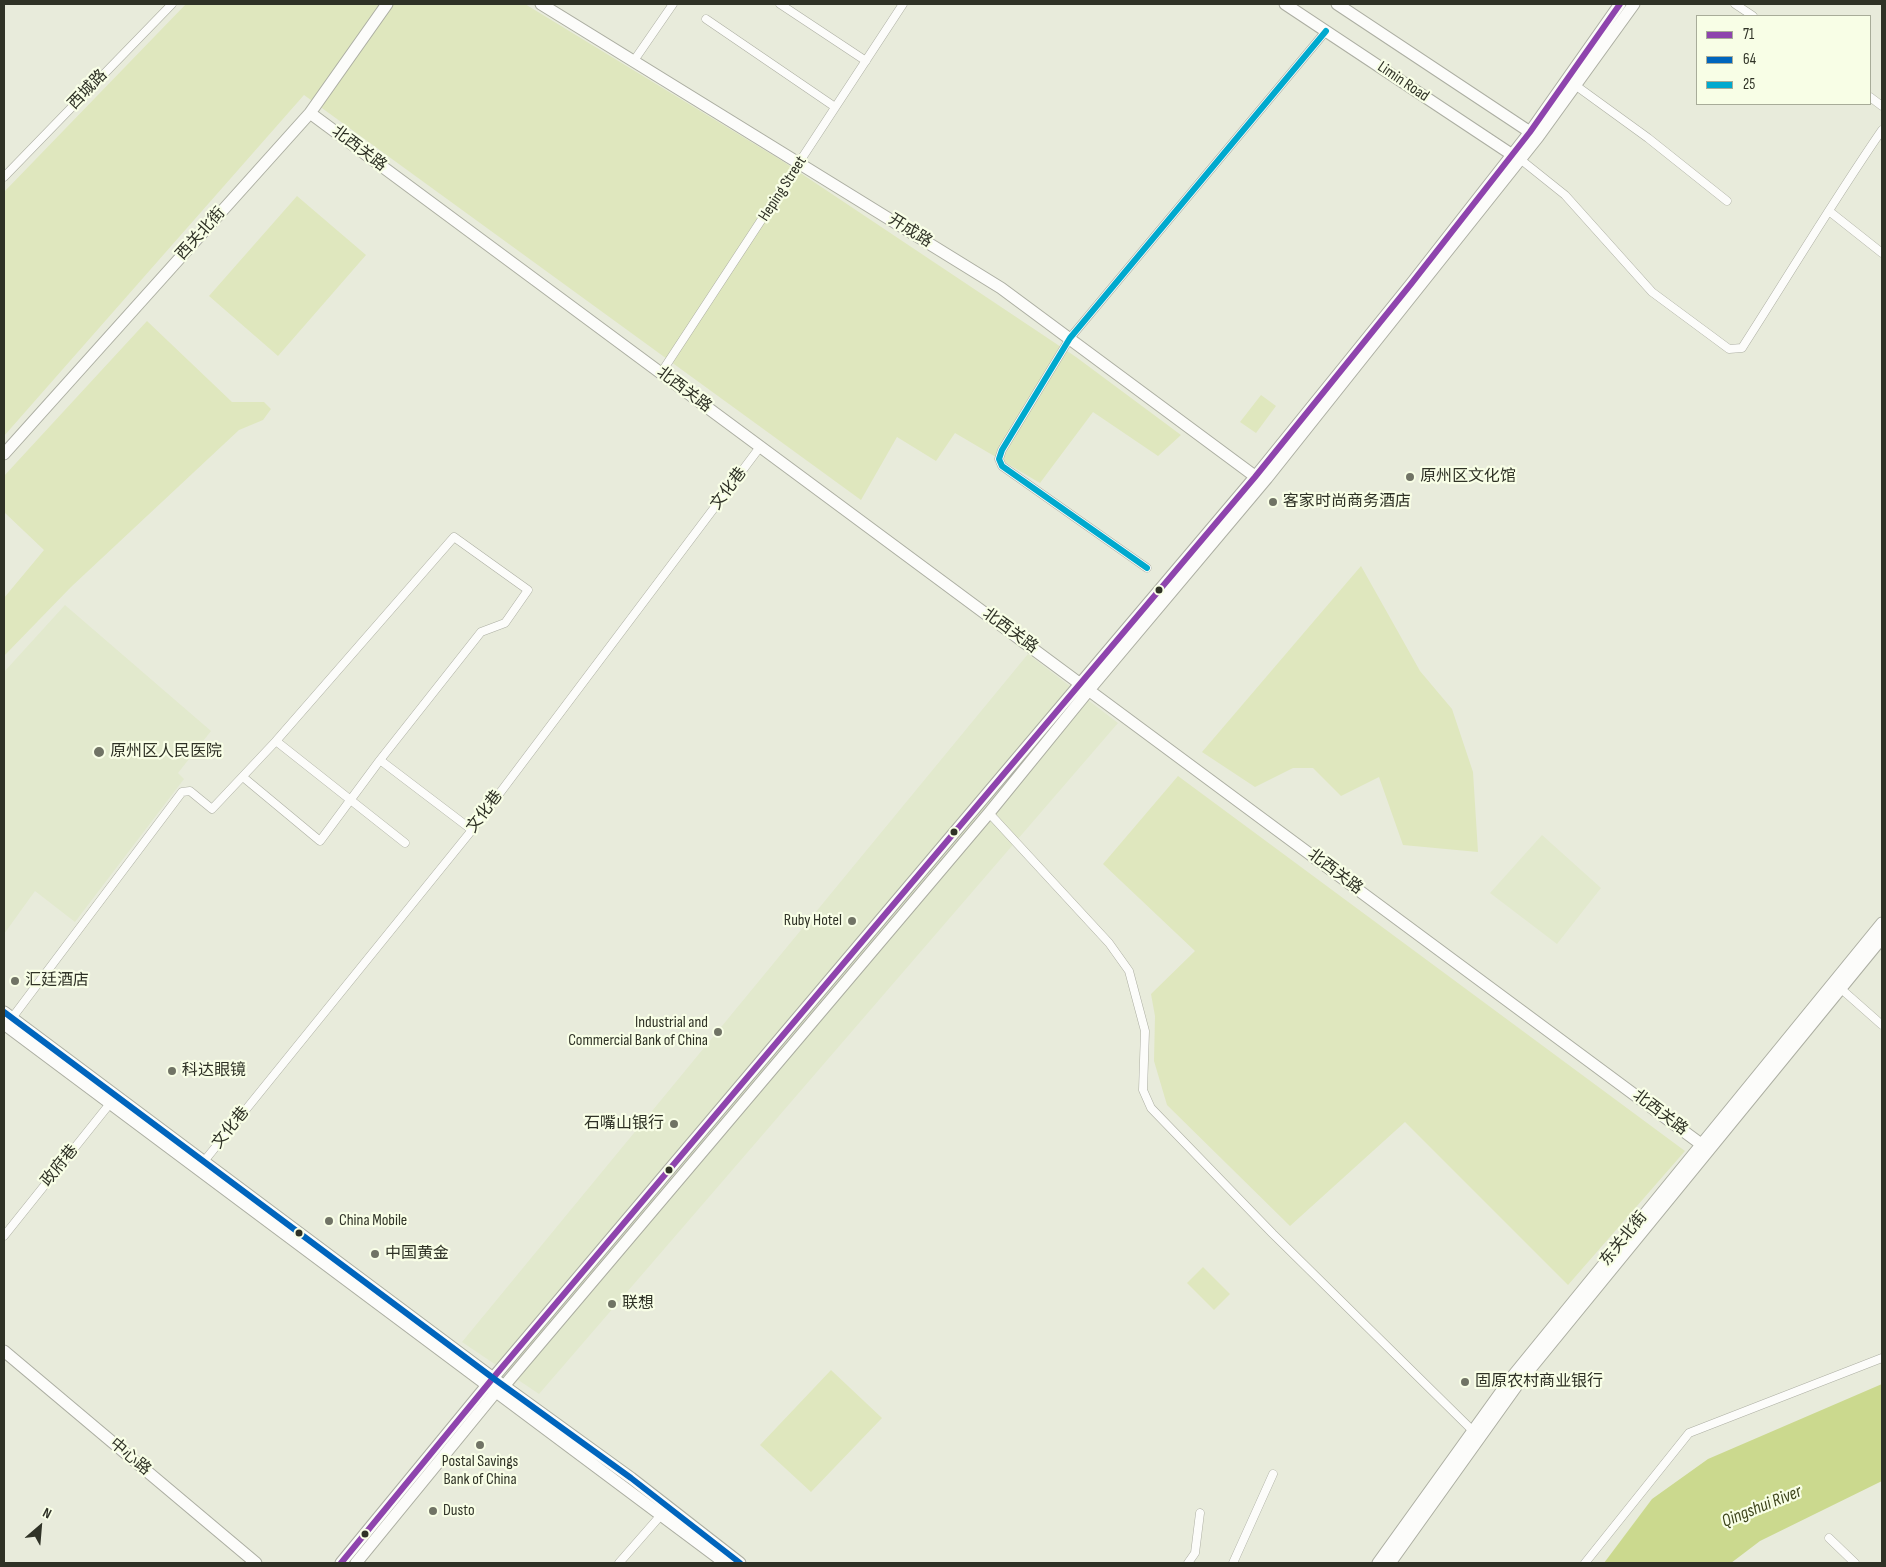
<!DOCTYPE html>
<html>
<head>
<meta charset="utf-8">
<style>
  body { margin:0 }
  #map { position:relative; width:1886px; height:1567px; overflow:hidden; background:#e8ebdb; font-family:"Sofia Sans Condensed",sans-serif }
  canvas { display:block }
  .frame { position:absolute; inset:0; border:5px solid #2f3226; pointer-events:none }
  .legend { position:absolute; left:1696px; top:15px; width:175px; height:90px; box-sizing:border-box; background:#f8fee6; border:1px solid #a8ac99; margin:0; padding:6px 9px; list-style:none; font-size:15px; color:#2f3226 }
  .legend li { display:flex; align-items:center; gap:10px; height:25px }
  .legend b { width:25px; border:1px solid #a8ac99 }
  .north { position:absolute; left:15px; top:1502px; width:50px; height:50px; -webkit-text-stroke:4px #f8fee6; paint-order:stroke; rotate:27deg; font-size:14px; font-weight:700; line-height:20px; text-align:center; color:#2f3226 }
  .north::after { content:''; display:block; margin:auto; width:18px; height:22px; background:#2f3226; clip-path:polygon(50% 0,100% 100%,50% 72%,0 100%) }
</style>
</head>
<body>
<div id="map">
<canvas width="1886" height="1567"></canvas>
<div class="frame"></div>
<ul class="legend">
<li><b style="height:6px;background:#8e44ad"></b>71</li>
<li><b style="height:6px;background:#0065bd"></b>64</li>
<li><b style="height:6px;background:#00a9ce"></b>25</li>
</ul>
<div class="north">N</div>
</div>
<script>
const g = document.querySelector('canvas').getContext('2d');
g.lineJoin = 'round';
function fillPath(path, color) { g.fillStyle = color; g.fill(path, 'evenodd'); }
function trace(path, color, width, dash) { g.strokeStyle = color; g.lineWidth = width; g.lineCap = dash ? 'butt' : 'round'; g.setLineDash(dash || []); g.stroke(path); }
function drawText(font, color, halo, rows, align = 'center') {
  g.font = font + ' "Sofia Sans Condensed","Noto Sans SC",sans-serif'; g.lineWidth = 4.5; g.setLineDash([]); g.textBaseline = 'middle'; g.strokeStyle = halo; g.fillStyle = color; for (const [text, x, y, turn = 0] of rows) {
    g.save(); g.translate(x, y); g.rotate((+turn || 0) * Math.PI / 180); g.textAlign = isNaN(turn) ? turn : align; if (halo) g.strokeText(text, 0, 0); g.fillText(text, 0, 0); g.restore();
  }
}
fillPath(new Path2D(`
  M65 605 211 731 178 773 184 779 75 922 35 891 4 934V672Z
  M1028 654 1118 723 539 1394 462 1342Z
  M1542 835 1601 888 1557 944 1490 893Z`), '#e2e9cd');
fillPath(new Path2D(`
  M186 4H525L784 162 1076 357 1181 435 1158 456 1093 412 1040 483 955 433 936 461 897 437 861 500 304 95 4 436V192Z
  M297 196 366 255 278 356 209 296Z
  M147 321 232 402H264L271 409 263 420 239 430 71 587 4 656V598L44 550 4 512V476Z
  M1261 395 1276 406 1256 433 1240 422Z
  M1361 566 1420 671 1452 709 1473 772 1478 852 1403 845 1379 777 1341 796 1313 768H1293L1255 787 1202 752Z
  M1178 776 1685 1151 1568 1285 1405 1122 1290 1226 1167 1105 1154 1061 1155 1016 1151 994 1195 951 1103 864Z
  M1203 1267 1230 1294 1214 1310 1187 1283Z
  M831 1370 882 1418 811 1492 760 1445Z`), '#dfe7be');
fillPath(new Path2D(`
  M1882 1384V1481L1760 1541 1731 1563H1604L1652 1499 1708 1459Z`), '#cbd98e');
const street = new Path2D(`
  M780 4 866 61
  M1735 4 1753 16
  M706 19 835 107
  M633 62 673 4
  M1575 85 1648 138 1727 201
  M1870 97 1882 106
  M1520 159 1565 195 1652 292 1729 349 1742 348C1789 275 1833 201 1882 130
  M4 177 172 4
  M1829 211 1882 253
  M661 373 903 4
  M1147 568 1002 466 999 459 1002 450 1070 338 1326 31
  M276 741 405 843
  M243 777 320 841 380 760
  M989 813 1109 943 1129 971 1145 1031 1143 1090 1151 1108 1273 1234 1473 1431
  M1839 987 1882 1025
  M12 1018 182 792 190 791 212 809 276 741 454 537 528 590 505 623 481 632 380 760 472 830
  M201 1165 472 830 760 447
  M4 1236 112 1101
  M1829 1538 1855 1563
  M619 1563 661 1515
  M1188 1563 1195 1553 1200 1513
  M1233 1563 1273 1474
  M1585 1563 1689 1433 1882 1358`);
const secondary = new Path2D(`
  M541 4 1001 288 1260 480
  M1285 4 1517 158
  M1337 4 1536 136
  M310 113 1709 1150
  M4 454 310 113 387 4
  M4 1012 493 1378 631 1478 740 1563
  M4 1024 725 1563
  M4 1351 256 1563
  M341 1563 493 1378 1255 477 1411 284 1530 132 1620 4
  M356 1563 495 1393 504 1386 989 813 1089 690 1267 478 1538 137 1634 4
  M1378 1563 1511 1378 1882 923
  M1390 1563 1518 1384 1882 938`);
trace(street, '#acaea2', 9);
trace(secondary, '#acaea2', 13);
trace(street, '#fcfcfa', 8);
trace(secondary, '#fcfcfa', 11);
trace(new Path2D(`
  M341 1563 493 1378 1255 477 1411 284 1530 132 1620 4`), '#8e44ad', 6);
trace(new Path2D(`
  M4 1012 493 1378 631 1478 740 1563`), '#0065bd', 6);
trace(new Path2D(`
  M1147 568 1002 466 999 459 1002 450 1070 338 1326 31`), '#00a9ce', 6);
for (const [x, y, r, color] of [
  [1410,477,5,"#707365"],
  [1273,502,5,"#707365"],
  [1159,590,4.5,"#2f3226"],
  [99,752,6,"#707365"],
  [954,832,4.5,"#2f3226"],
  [852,921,5,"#707365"],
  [15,981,5,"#707365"],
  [718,1032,5,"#707365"],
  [172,1071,5,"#707365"],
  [674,1124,5,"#707365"],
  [669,1170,4.5,"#2f3226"],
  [329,1221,5,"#707365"],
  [299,1233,4.5,"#2f3226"],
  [375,1254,5,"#707365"],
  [612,1304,5,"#707365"],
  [1465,1382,5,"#707365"],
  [480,1445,5,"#707365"],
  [433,1511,5,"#707365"],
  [365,1534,4.5,"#2f3226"]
]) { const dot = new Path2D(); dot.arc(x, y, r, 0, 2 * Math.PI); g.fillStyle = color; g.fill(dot); trace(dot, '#f8fee6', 2); }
drawText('16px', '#2f3226', '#f8fee6', [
  ["Limin Road",1403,82,34],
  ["西城路",88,90,-46],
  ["北西关路",359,149,37],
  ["Heping Street",783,189,-57],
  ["开成路",910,231,32],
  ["西关北街",201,234,-48],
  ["北西关路",684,390,37],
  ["文化巷",729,489,-53],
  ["北西关路",1010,631,36],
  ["文化巷",485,812,-53],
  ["北西关路",1335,872,37],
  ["北西关路",1660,1113,37],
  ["文化巷",231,1128,-51],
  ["政府巷",60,1166,-51],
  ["东关北街",1624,1239,-51],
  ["中心路",130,1457,40]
]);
drawText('16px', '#2f3226', '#f8fee6', [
  ["原州区文化馆",1420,477],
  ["客家时尚商务酒店",1283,502],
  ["原州区人民医院",110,752],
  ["Ruby Hotel",842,921,"right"],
  ["汇廷酒店",25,981],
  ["Industrial and",708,1023,"right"],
  ["Commercial Bank of China",708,1041,"right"],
  ["科达眼镜",182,1071],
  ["石嘴山银行",664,1124,"right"],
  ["China Mobile",339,1221],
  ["中国黄金",385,1254],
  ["联想",622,1304],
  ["固原农村商业银行",1475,1382],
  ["Postal Savings",480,1462,"center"],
  ["Bank of China",480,1480,"center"],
  ["Dusto",443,1511]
], 'left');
drawText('italic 18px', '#3e451c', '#f8fee6', [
  ["Qingshui River",1762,1507,-22]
]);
</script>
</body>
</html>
